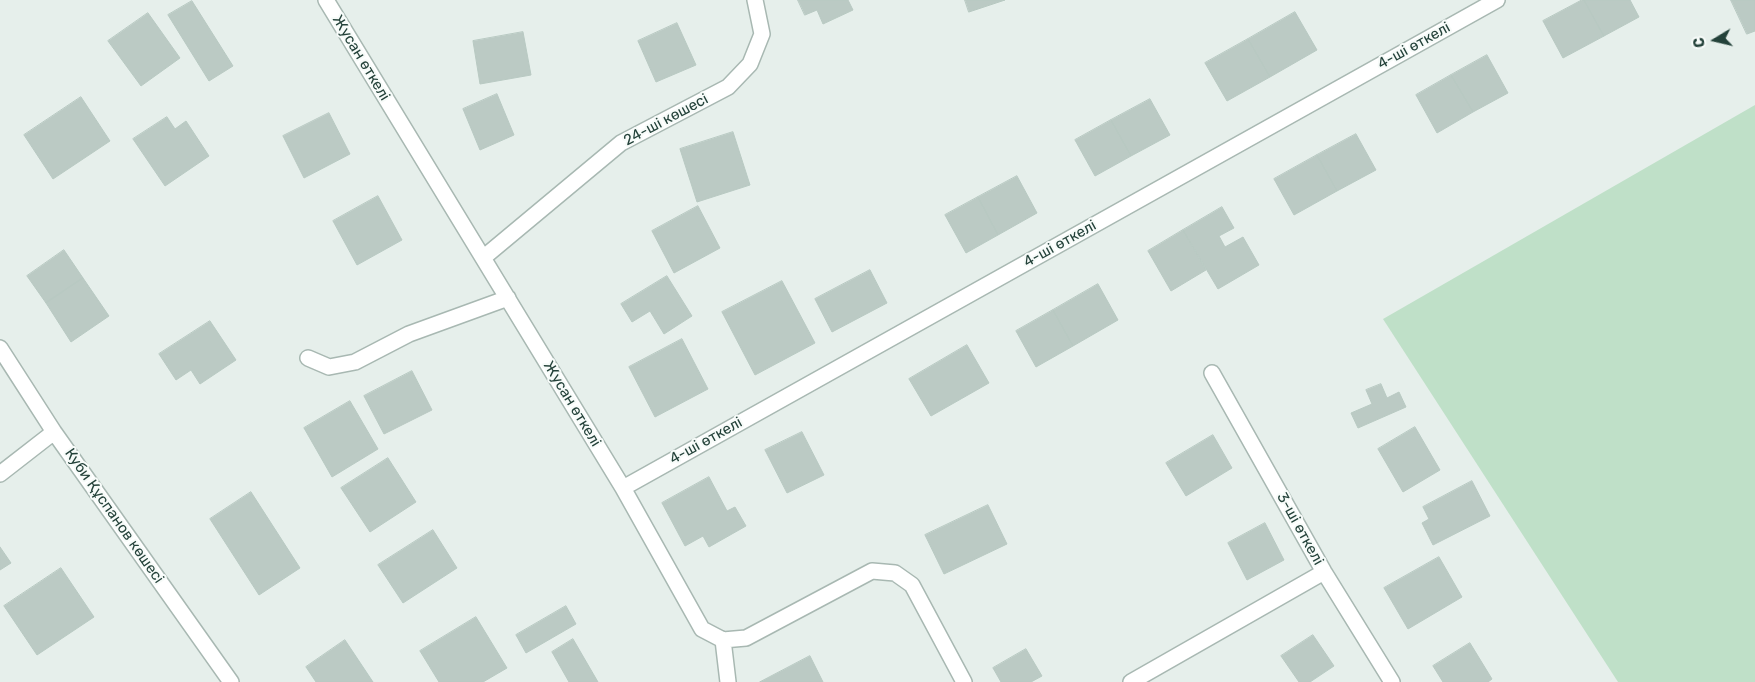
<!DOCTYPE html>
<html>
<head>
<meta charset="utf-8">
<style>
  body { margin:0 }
  #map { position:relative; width:1755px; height:682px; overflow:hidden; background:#e6efeb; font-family:Rubik,sans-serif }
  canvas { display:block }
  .north { position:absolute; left:1690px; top:15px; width:50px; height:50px; -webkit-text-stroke:4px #f7fbf9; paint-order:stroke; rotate:261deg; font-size:14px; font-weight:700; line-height:20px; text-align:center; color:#24423a }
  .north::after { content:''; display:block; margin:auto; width:18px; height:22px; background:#24423a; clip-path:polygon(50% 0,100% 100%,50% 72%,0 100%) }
</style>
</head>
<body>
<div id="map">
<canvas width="1755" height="682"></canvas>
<div class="north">С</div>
</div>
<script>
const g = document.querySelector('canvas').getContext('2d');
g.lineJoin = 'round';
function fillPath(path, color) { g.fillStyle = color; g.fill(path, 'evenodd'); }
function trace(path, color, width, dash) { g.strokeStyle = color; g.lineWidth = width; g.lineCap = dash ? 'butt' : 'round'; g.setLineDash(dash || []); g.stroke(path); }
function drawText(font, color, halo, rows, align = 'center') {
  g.font = font + ' Rubik,sans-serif'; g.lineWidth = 4; g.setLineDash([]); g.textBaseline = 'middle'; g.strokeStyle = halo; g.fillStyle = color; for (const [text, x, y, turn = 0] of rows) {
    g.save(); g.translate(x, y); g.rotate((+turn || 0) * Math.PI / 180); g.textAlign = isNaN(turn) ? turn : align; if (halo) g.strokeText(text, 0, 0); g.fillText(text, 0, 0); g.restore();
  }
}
fillPath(new Path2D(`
  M1755 105V682H1618L1383 319Z`), '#bfe0c8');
const building = new Path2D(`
  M798 0H848L853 10 823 24 817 10 805 15Z
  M965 0H1005L969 12Z
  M1582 0H1584L1604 36 1563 58 1543 21Z
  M1584 0H1630L1639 17 1604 36Z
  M1731 0H1755V31L1747 34Z
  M192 1 233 66 209 81 168 15Z
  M1295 12 1317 50 1270 77 1248 39Z
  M148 13 180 58 141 86 108 41Z
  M677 23 696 65 656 82 638 41Z
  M523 32 531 75 480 84 473 41Z
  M1248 39 1270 77 1227 101 1205 63Z
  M1487 55 1508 93 1473 112 1451 75Z
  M1451 75 1473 112 1437 133 1416 95Z
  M497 94 514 135 480 150 463 109Z
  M81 97 110 141 53 179 24 135Z
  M1150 99 1170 135 1131 156 1111 120Z
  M329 113 350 154 304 178 283 136Z
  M167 117 175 129 186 121 209 156 165 186 133 139Z
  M1111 120 1131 156 1095 176 1075 140Z
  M733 132 750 185 697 202 680 149Z
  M1356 134 1376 170 1337 191 1317 155Z
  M1317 155 1337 191 1294 215 1274 179Z
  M1017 176 1037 213 998 235 978 197Z
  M378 196 402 240 357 265 333 221Z
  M978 197 998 235 966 253 945 215Z
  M698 206 720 248 674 273 652 231Z
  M1222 207 1234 228 1219 236 1225 247 1243 237 1259 265 1218 289 1183 230Z
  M1183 230 1206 270 1171 291 1148 251Z
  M64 250 83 278 46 303 27 276Z
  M870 270 887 303 832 332 815 299Z
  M667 276 692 316 664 334 650 311 632 322 621 304Z
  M83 278 109 316 71 342 46 303Z
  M782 281 815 343 755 375 722 312Z
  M1098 284 1118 320 1073 346 1053 310Z
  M1053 310 1073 346 1036 367 1016 331Z
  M210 321 236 360 200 384 191 370 176 380 159 354Z
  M682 339 708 389 655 417 629 367Z
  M967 345 989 383 931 416 909 379Z
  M412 371 432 410 384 434 364 396Z
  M1381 384 1387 398 1399 392 1406 407 1358 428 1351 413 1372 404 1366 390Z
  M350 401 378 449 332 477 304 428Z
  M1415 427 1440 470 1403 492 1378 449Z
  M802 432 824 475 787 493 765 450Z
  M1213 435 1232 468 1186 496 1166 463Z
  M388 458 416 502 370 532 341 488Z
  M709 477 727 511 735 507 746 526 709 547 703 536 685 546 662 503Z
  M1472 481 1490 516 1433 545 1422 523 1429 519 1423 507Z
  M251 492 300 568 259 595 210 519Z
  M988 505 1007 544 944 574 925 535Z
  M1265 523 1284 560 1247 580 1228 543Z
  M433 530 457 568 403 603 378 565Z
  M0 547 11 563 0 570Z
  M1439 557 1462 597 1408 629 1384 588Z
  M61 568 94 617 37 655 4 606Z
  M566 606 576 624 526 653 516 635Z
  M476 617 507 668 483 682H439L420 651Z
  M1313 635 1334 666 1310 682H1299L1281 656Z
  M573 639 598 682H569L552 652Z
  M345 640 373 682H316L306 667Z
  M1470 643 1492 679 1488 682H1443L1433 666Z
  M1026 649 1042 676 1031 682H1001L993 668Z
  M810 656 823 682H760Z`);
fillPath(building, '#bbcac4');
trace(building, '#b8c9c2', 1);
const minor = new Path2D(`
  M326 0 623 488 702 629 723 640 746 638 872 571 895 573 912 585 964 682
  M483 258 621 143 728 87 750 64 762 34 755 0
  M0 348 54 432 231 682
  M308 358 329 367 355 362 409 334 508 298
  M1212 373 1324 572 1392 682
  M0 474 54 432
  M623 488 1497 0
  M723 640 728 682
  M1131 682 1324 572`);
trace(minor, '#a8b8b2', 18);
trace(minor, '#fff', 15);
drawText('15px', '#24423a', '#f7fbf9', [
  ["4-шi өткелi",1414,46,-29],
  ["Жусан өткелі",361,58,59],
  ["24-ші көшесi",666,120,-28],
  ["4-шi өткелi",1060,244,-29],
  ["Жусан өткелі",572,404,59],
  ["4-шi өткелi",706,441,-29],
  ["Куби Құспанов көшесi",114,516,55],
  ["3-шi өткелi",1300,529,61]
]);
</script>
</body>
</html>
